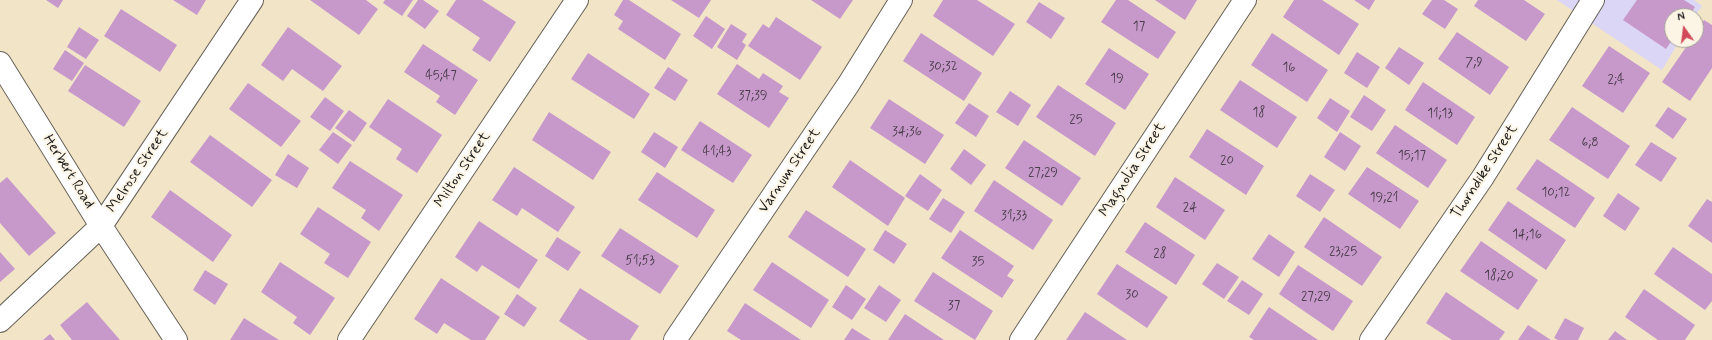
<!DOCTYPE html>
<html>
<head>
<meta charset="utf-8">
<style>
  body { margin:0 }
  #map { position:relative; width:1712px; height:340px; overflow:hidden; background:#f2e4c7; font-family:Mynerve,sans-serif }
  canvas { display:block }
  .north { position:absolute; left:1664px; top:8px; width:40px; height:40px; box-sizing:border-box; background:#fcf5e5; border:1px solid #a29e95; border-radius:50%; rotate:346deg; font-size:11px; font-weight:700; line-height:16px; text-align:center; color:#1c1c1c }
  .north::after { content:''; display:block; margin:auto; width:14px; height:18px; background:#d1495b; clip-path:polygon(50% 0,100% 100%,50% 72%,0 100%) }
</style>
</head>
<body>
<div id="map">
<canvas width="1712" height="340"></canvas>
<div class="north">N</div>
</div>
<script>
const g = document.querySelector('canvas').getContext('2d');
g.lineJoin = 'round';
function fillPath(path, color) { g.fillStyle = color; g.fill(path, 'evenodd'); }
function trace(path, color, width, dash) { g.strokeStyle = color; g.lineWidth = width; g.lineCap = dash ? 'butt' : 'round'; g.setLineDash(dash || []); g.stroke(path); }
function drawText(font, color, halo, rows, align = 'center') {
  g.font = font + ' Mynerve,sans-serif'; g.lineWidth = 4; g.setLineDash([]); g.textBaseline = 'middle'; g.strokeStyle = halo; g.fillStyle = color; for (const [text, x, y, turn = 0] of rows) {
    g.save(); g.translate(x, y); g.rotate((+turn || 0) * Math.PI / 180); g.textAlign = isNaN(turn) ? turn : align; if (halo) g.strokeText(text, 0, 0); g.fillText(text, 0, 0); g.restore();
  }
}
fillPath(new Path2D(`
  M1557 0H1694L1702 6 1695 16H1672V40H1680L1662 70Z`), '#dcd6f6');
fillPath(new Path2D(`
  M46 0H63L58 8Z
  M173 0H206L197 15Z
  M310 0H366L378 9 359 35Z
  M385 0H413L402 16 383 3Z
  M418 0H423L439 11 425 29 407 16Z
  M456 0H482L516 22 490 62 472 50 480 38 446 15Z
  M623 0H629L681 34 665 60 618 29 623 21 614 15Z
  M671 0H711L699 18Z
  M811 0H853L840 19Z
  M943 0H977L1015 24 993 56 933 16Z
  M1116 0H1128L1176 32 1158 59 1101 22Z
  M1155 0H1197L1185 20Z
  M1294 0H1322L1359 24 1339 55 1283 17Z
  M1354 0H1375L1369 10Z
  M1432 0H1444L1458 9 1445 29 1422 14Z
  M1478 0H1524L1545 14 1526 41 1474 6Z
  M1637 0H1684L1695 7 1689 16H1672V40L1666 49 1623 20Z
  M1039 2 1065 18 1051 39 1026 22Z
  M121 9 177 45 160 72 104 36Z
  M706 16 725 29 712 49 693 36Z
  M776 17 822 47 800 80 748 46 763 24 769 28Z
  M1704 20 1712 25V68L1690 101 1662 82 1691 40H1696V32Z
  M731 24 747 34 742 42 746 45 737 60 717 47Z
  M79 27 99 40 86 59 67 47Z
  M288 27 342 66 323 91 292 69 283 81 261 65Z
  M1457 32 1509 67 1490 95 1438 59Z
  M921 33 982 73 964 101 903 61Z
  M1272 33 1328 70 1307 102 1251 65Z
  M423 44 478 80 455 115 436 102 440 96 404 72Z
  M1609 46 1650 73 1623 113 1582 86Z
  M1399 47 1424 63 1409 85 1385 68Z
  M1109 48 1149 74 1125 110 1085 84Z
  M65 50 84 63 72 81 53 69Z
  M1357 52 1380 67 1367 88 1344 73Z
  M588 53 650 94 634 119 571 79Z
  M737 64 759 79 763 73 783 86 779 92 789 98 769 128 717 94Z
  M85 65 141 101 124 127 68 91Z
  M668 67 688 80 675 101 654 88Z
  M1240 80 1297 117 1277 148 1220 110Z
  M1423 82 1475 117 1457 145 1405 110Z
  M248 83 301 121 281 147 229 109Z
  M1058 85 1116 123 1095 156 1036 117Z
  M1010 91 1031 105 1018 126 996 112Z
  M1364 95 1386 110 1372 131 1350 117Z
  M325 97 344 111 330 131 310 117Z
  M1330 98 1350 111 1337 132 1317 118Z
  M388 99 442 135 417 173 396 159 402 149 369 127Z
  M889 99 944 135 925 164 870 128Z
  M969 103 989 116 976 137 955 123Z
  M1572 107 1630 146 1608 179 1549 140Z
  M1668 107 1687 119 1673 139 1655 126Z
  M349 110 367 123 354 142 335 128Z
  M549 112 611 152 593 180 532 140Z
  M700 121 752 155 733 183 681 150Z
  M1395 125 1447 160 1428 188 1376 153Z
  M1207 129 1264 166 1246 195 1189 157Z
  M333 132 352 145 338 164 319 150Z
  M654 132 678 147 665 168 641 152Z
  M1340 132 1361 146 1345 171 1324 157Z
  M210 135 272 180 252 207 190 162Z
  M1024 140 1081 178 1062 206 1005 168Z
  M1651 142 1677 158 1661 182 1635 165Z
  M964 149 986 165 971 185 950 169Z
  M288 154 309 168 297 188 275 175Z
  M1537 159 1595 198 1575 228 1516 189Z
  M850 160 905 198 888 226 832 187Z
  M350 161 403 195 379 231 361 218 366 210 332 188Z
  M514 167 575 207 558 232 522 208 517 216 492 200Z
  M1367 167 1419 201 1400 229 1348 194Z
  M657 172 715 210 697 238 638 200Z
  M920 174 942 190 928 211 905 196Z
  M1310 174 1335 190 1320 212 1296 196Z
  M7 177 56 233 29 256 0 223V183Z
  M1175 177 1225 210 1205 240 1156 207Z
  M994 180 1053 220 1033 250 974 211Z
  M170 190 232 235 213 262 151 217Z
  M1618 193 1640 208 1625 231 1603 216Z
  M943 198 965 212 951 233 929 219Z
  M1707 199 1712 202V243L1688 226Z
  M1508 201 1566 240 1546 270 1488 230Z
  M318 207 371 242 348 278 324 263 330 254 300 234Z
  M806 210 866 249 848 277 788 237Z
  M1324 217 1382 257 1362 286 1304 247Z
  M479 221 538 260 519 289 482 265 477 272 455 257Z
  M1145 222 1195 255 1176 285 1125 252Z
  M620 228 679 266 660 294 601 256Z
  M885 230 907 244 894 264 873 250Z
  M960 230 1014 266 1007 276 1014 280 1002 298 941 258Z
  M1269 234 1295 252 1279 277 1252 259Z
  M557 237 581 252 568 271 545 256Z
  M1481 241 1538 280 1518 310 1460 271Z
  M1673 247 1712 274V301L1705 310 1654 274Z
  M0 252 15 269 0 282Z
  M280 262 335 298 310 335 293 323 297 317 261 292Z
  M772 262 829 300 811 328 753 290Z
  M1217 263 1239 277 1224 299 1202 284Z
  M1117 264 1168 297 1147 328 1097 294Z
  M1298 265 1353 301 1333 331 1279 294Z
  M205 270 228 284 215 305 193 290Z
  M933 272 993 311 975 340 914 301Z
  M441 278 500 317 485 340H471L444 323 437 334 414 319Z
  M1242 280 1263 294 1249 315 1227 301Z
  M846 285 866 299 852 320 832 307Z
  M879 285 901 300 886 322 864 308Z
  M580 288 639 326 630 340H588L559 321Z
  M1644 289 1695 325 1685 340H1658L1625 317Z
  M1446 292 1505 332 1499 340H1452L1426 323Z
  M517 294 537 308 524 327 504 314Z
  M87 302 120 340H72L60 325Z
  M745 303 801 340H741L727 331Z
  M1269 307 1318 340H1254L1249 337Z
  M1085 312 1127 340H1066Z
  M905 314 944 340H888Z
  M244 318 279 340H230Z
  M1565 318 1584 328 1578 340H1558L1554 338Z
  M1528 325 1551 340H1518Z
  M852 328 871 340H844Z
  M1615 331 1627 340H1608Z
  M50 334 55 340H43Z`), '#c799cb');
const street = new Path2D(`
  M0 63 101 226 176 340
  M0 321 101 226 252 0
  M349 340 577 0
  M675 340 848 85 901 0
  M1021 340 1245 0
  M1371 340 1483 177 1593 0`);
trace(street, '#676258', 24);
trace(street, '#fff', 22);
drawText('13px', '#473b48', null, [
  ["17",1139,27],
  ["7;9",1474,63],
  ["30;32",943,67],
  ["16",1289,68],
  ["45;47",441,76],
  ["19",1117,79],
  ["2;4",1616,80],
  ["37;39",753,96],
  ["18",1259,113],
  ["11;13",1440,114],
  ["25",1076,120],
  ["34;36",907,132],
  ["6;8",1590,143],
  ["41;43",717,152],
  ["15;17",1412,156],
  ["20",1227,161],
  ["27;29",1043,173],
  ["10;12",1556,193],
  ["19;21",1384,198],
  ["24",1190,208],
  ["31;33",1014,216],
  ["14;16",1527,235],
  ["23;25",1343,252],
  ["28",1160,254],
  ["51;53",640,261],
  ["35",978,262],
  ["18;20",1499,276],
  ["30",1132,295],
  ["27;29",1316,297],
  ["37",954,306]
]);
drawText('15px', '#1c1c1c', '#fcf5e5', [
  ["Milton Street",463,170,-56],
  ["Magnolia Street",1133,170,-57],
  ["Melrose Street",138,171,-56],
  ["Varnum Street",790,171,-56],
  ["Herbert Road",68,172,58],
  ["Thorndike Street",1485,172,-57]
]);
</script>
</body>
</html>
